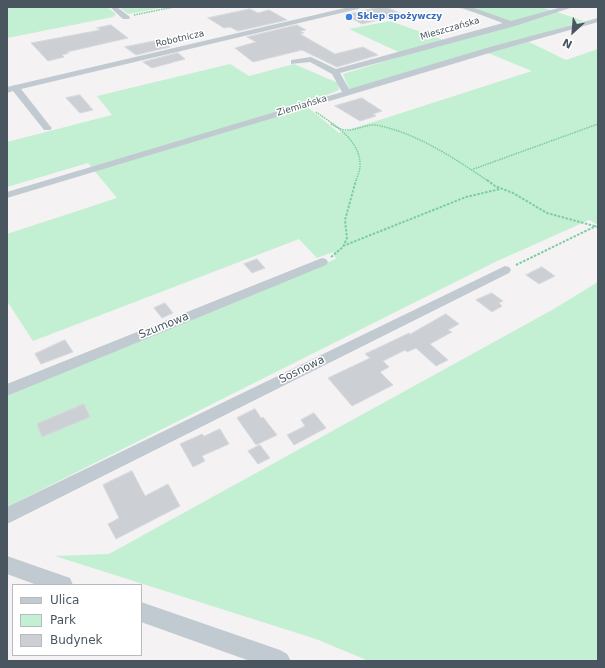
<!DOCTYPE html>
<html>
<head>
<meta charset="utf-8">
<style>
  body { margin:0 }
  #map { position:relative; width:605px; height:668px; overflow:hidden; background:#f4f2f2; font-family:"DejaVu Sans",sans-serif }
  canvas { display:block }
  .frame { position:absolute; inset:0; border:8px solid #4a565f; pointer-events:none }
  .legend { position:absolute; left:12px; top:584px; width:130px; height:72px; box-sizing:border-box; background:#fff; border:1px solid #b7bbbf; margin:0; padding:5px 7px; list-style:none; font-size:12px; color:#4a565f }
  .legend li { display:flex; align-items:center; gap:8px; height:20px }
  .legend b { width:20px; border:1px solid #b7bbbf }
  .north { position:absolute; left:553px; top:12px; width:40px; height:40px; -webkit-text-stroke:3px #fff; paint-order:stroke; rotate:206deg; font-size:11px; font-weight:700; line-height:16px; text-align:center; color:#4a565f }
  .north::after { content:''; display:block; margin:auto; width:14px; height:18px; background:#4a565f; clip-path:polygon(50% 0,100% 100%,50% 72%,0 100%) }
</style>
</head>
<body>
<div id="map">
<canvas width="605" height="668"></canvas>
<div class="frame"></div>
<ul class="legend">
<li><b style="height:5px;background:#c1cad0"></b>Ulica</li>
<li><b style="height:11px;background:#c3efd2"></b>Park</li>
<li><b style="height:11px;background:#cccfd4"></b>Budynek</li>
</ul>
<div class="north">N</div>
</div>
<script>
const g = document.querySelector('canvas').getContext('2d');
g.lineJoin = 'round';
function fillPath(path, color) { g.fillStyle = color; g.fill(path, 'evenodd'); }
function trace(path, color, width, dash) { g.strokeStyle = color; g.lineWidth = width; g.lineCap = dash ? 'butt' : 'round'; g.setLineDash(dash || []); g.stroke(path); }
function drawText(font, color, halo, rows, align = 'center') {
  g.font = font + ' "DejaVu Sans",sans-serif'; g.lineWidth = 3; g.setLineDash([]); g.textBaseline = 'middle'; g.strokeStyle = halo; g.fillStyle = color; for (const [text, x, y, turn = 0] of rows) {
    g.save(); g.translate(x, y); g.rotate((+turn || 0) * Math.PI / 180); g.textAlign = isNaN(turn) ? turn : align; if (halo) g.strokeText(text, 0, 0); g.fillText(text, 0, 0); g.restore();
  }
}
fillPath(new Path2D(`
  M7 7H107L116 14 113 17 7 38Z
  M119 7H165L128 14Z
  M455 7H541L584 21 544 33 527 41 566 60 598 49V225L589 220 495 262 7 507V396L336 259 333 252 317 258 299 239 33 341 7 301V234L117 198 88 163 7 187V142L112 115 97 96 230 64 249 76 294 64 338 83 339 90 304 104 339 133 532 71 483 51 349 89 343 74 405 55 349 29 390 21 449 42 508 25 476 13Z
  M598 282V661H369L316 639 55 556 109 554 552 310Z`), '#c3efd2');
const building = new Path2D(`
  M380 7H386L402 14 362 24 345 15Z
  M250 9 258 13 269 10 287 20 238 31 230 27 224 28 208 18Z
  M111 25 128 38 67 52 69 53 62 55 64 57 48 61 31 43 100 30 97 28Z
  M297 25 306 30 300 31 304 33 300 34 335 54 363 47 378 55 337 67 302 50 253 62 235 48 256 42 247 37Z
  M160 40 170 47 136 55 125 47Z
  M178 53 185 59 152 68 143 62Z
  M80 95 93 110 80 113 66 98Z
  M362 98 382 111 373 114 376 116 360 121 335 106Z
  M257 259 265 268 252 273 244 264Z
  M542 267 555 276 539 284 526 275Z
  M492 293 503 301 499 303 502 306 492 312 476 300Z
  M165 303 173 313 162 318 154 308Z
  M446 314 459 324 448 330 452 332 430 344 448 360 436 366 416 348 407 352 405 350 383 361 389 367 380 372 393 385 352 406 328 378 370 358 365 354 409 333 410 334Z
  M65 340 73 352 41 364 35 354Z
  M84 404 90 417 42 437 37 424Z
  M255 409 261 418 263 417 277 435 256 445 237 418Z
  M314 413 326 428 294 445 287 435 305 426 301 420Z
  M220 429 229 444 202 456 205 461 193 467 180 444 202 434 204 436Z
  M260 445 270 458 258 464 248 451Z
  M132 471 145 496 168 484 180 506 116 539 108 524 119 518 103 485Z`);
fillPath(building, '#cccfd4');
trace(building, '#d6d9dd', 1);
trace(new Path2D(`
  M134 15 174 7
  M316 112C334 125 361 140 360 166 360 171 357 177 356 181
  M331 124C335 126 341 130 345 130 355 131 366 124 376 125 417 133 454 158 488 181
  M471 170 598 124`), '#7bcda0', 1.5, [1.5, 1]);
trace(new Path2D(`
  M487 180 495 186 513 193 547 213 598 227
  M343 246 466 197 500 189
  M331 257 343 247 347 238 345 220 356 180
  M516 265 596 226`), '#7bcda0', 2, [2.5, 1.5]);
fillPath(new Path2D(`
  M110 7H117L130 17 129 19H123Z
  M349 7H361L358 9 21 89 50 126 52 128 50 130H44L13 91 7 93V87Z
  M460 7H471L511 21 562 7H573L515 26 340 73 349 89 490 47 598 18V22L496 51 7 198V192L342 92 332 74 310 62 291 64V60L311 57 336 69 503 23Z
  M322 258 326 259 328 262 326 265 7 396V384Z
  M505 266 509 267 511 270 509 273 7 524V507Z
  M7 556 70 578 73 585H37L7 574Z
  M141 602 280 650 287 654 291 661H250L141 622Z`), '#c1cad0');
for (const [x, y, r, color] of [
  [349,17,4,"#3f7fe0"]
]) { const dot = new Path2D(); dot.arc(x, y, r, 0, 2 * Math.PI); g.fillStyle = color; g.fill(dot); trace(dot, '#fff', 1.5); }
drawText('bold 9px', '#366cbe', '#fff', [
  ["Sklep spożywczy",357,17]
], 'left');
drawText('9px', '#4a565f', '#fff', [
  ["Mieszczańska",450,29,-16],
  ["Robotnicza",180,39,-13],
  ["Ziemiańska",302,106,-17]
]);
drawText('11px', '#4a565f', '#fff', [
  ["Szumowa",164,326,-22],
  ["Sosnowa",302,370,-26]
]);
</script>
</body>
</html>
